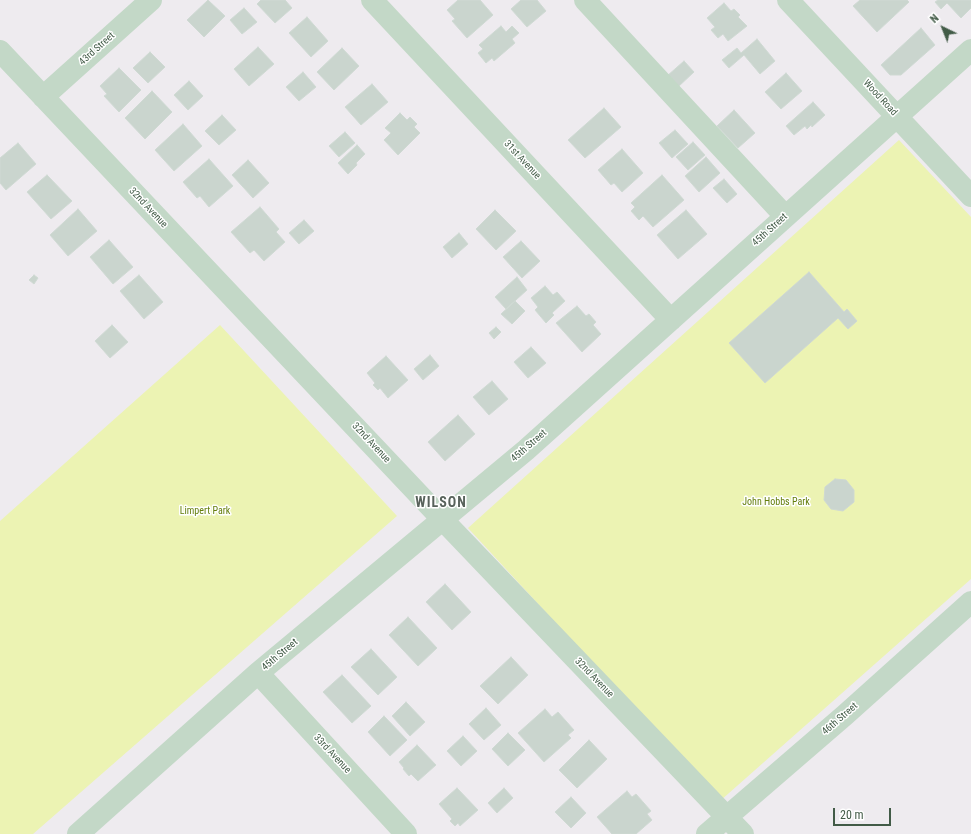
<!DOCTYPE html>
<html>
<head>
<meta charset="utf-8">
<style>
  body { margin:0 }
  #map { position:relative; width:971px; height:834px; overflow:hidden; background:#eeebef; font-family:"Roboto Condensed",sans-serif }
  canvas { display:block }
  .north { position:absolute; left:923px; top:8px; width:40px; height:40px; -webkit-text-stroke:3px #fff; paint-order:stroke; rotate:317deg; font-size:11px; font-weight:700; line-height:16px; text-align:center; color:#425b47 }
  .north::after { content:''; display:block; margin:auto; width:14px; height:18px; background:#425b47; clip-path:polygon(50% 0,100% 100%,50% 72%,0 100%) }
  .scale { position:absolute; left:833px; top:808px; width:58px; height:18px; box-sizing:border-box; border:2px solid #425b47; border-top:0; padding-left:5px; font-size:12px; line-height:14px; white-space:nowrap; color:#425b47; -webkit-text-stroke:3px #fff; paint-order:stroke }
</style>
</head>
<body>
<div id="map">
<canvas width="971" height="834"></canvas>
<div class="north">N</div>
<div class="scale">20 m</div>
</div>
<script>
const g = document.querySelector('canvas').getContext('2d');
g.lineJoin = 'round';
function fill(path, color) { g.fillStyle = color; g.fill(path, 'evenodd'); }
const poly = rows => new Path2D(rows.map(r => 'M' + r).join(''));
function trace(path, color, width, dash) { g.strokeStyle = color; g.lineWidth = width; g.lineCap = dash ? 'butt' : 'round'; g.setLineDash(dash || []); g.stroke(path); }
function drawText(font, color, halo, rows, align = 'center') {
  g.font = font + ' "Roboto Condensed",sans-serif'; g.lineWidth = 3; g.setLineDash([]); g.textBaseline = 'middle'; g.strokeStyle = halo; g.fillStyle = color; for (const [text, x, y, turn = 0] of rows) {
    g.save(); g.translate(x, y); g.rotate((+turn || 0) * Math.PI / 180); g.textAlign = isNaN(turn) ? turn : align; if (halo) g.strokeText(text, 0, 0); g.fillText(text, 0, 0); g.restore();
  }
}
fill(poly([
  [899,140,971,217,971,579,720,801,468,528],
  [220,325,397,516,33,834,0,834,0,521]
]), '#ecf3b3');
const building = poly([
  [208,0,225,16,204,37,187,20,208,0],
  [261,0,285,0,292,8,275,23,257,4,261,0],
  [458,0,480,0,493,15,467,38,452,21,455,19,447,10,458,0],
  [521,0,537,0,546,11,527,27,511,9,521,0],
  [860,0,907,0,909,2,877,32,853,6,860,0],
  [938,0,971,0,971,8,961,18,947,3,941,9,935,2,938,0],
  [724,3,731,11,734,9,740,15,738,17,747,26,728,41,723,34,718,38,711,30,715,27,707,18,724,3],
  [244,8,257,22,242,34,230,20,244,8],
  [307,17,328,41,311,57,289,33,307,17],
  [501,26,506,32,512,26,519,33,512,39,515,43,494,61,492,58,486,63,478,53,483,49,479,45,501,26],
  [921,28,935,45,901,75,890,75,881,65,921,28],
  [757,39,775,61,760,74,744,55,729,68,722,60,737,48,741,53,757,39],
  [258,47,274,64,249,86,234,69,258,47],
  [342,48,359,66,334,90,317,72,342,48],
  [150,52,165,67,148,83,133,68,150,52],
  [684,61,694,72,678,87,667,76,684,61],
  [119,68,141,90,119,112,104,96,107,94,100,86,119,68],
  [303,72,316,87,299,101,286,87,303,72],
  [786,73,802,91,781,109,765,92,786,73],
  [189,81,203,96,188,110,174,95,189,81],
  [372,84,388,102,361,125,345,107,372,84],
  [152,91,172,112,145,139,125,118,152,91],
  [813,102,825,115,812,127,811,125,807,129,805,126,794,135,786,126,813,102],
  [604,108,621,127,585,158,568,140,604,108],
  [734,110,755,133,738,148,717,126,734,110],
  [400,113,407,120,410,117,417,124,414,127,420,133,398,155,384,140,391,133,385,128,400,113],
  [222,115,236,130,219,145,205,131,222,115],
  [183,124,202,146,174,171,155,150,183,124],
  [675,130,688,144,672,158,659,143,675,130],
  [345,132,355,143,339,157,329,146,345,132],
  [693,142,705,155,688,170,676,157,693,142],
  [18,143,36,164,6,190,0,183,0,158,18,143],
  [357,145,365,154,356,163,357,165,348,174,338,163,357,145],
  [622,149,643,173,622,192,614,183,611,185,598,170,622,149],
  [706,157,720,173,699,192,685,176,706,157],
  [209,159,233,186,209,207,200,196,197,198,183,182,209,159],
  [248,160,269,183,253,198,232,175,248,160],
  [47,175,72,201,51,219,27,192,47,175],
  [662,175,684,200,653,227,643,216,639,220,631,211,635,207,631,203,662,175],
  [724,179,737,194,727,203,713,188,724,179],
  [260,207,279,229,276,232,285,242,264,261,254,250,250,253,231,232,260,207],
  [78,209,97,231,68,256,50,235,78,209],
  [495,210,516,231,496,250,476,229,495,210],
  [686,210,707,234,678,259,657,235,686,210],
  [304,220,314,231,299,244,289,233,304,220],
  [459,233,468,244,452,258,443,247,459,233],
  [109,240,133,267,113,284,90,257,109,240],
  [521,241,540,261,522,278,503,257,521,241],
  [809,272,844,312,847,309,857,321,848,329,838,318,765,383,729,343,809,272],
  [34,275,38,278,34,284,29,280,34,275],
  [139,275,163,302,144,319,120,291,139,275],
  [517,277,527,290,506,309,495,297,517,277],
  [545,286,553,295,557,292,565,301,552,313,554,315,546,323,535,310,538,307,531,298,545,286],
  [515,301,525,311,512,324,501,314,515,301],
  [577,306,586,316,589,314,596,322,593,325,601,334,582,352,556,323,577,306],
  [112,325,128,342,110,358,95,341,112,325],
  [496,327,501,332,494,339,489,333,496,327],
  [531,347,546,363,528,378,514,362,531,347],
  [430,355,439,366,423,380,414,369,430,355],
  [386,356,408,380,388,398,380,388,378,390,373,385,375,383,367,373,386,356],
  [492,381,508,399,489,415,473,397,492,381],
  [458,415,475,434,445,461,428,442,458,415],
  [835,479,846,480,854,490,854,502,843,511,831,509,824,500,825,487,835,479],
  [445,584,471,612,452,630,426,602,445,584],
  [408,617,437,648,418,666,389,635,408,617],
  [371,649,397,677,378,695,351,667,371,649],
  [511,657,528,675,498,704,480,686,511,657],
  [342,675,371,706,352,723,323,692,342,675],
  [406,702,425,722,410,736,392,716,406,702],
  [486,708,501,725,484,740,469,724,486,708],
  [545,709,552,717,558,712,574,730,568,735,571,738,544,762,518,733,545,709],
  [384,716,407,740,390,756,368,732,384,716],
  [508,733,525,750,508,766,492,749,508,733],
  [463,736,477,751,461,766,447,751,463,736],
  [589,740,607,759,577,788,559,770,589,740],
  [417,745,436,765,418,781,411,774,409,776,403,769,404,768,399,762,417,745],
  [457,788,478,810,460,826,458,823,455,826,450,821,452,819,439,804,457,788],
  [504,788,513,798,497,813,488,803,504,788],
  [627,791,632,797,636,794,651,811,647,814,652,820,636,834,612,834,597,817,627,791],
  [571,797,586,813,571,828,555,812,571,797]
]);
fill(building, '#cad5ce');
trace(building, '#cfd9d3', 1);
trace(poly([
  [372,0,671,320],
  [585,0,785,216],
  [788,0,971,196],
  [0,51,442,519,743,834],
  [43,97,151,0],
  [258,673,406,834],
  [78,834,258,673,526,450,971,50],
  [707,834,845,715,971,602]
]), '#c3d8c7', 22);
drawText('10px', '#425b47', '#fff', [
  ["43rd Street",97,49,-42],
  ["Wood Road",880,98,47],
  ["31st Avenue",522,160,47],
  ["32nd Avenue",148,208,47],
  ["45th Street",770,230,-42],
  ["32nd Avenue",371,443,47],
  ["45th Street",529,446,-41],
  ["45th Street",280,655,-40],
  ["32nd Avenue",594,678,46],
  ["46th Street",840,719,-41],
  ["33rd Avenue",332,754,47]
]);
drawText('10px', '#647e0c', '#fff', [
  ["John Hobbs Park",776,502],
  ["Limpert Park",205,511]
]);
g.letterSpacing = '1px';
drawText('bold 14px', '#58625b', '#fff', [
  ["WILSON",441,503]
]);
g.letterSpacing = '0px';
</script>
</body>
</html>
